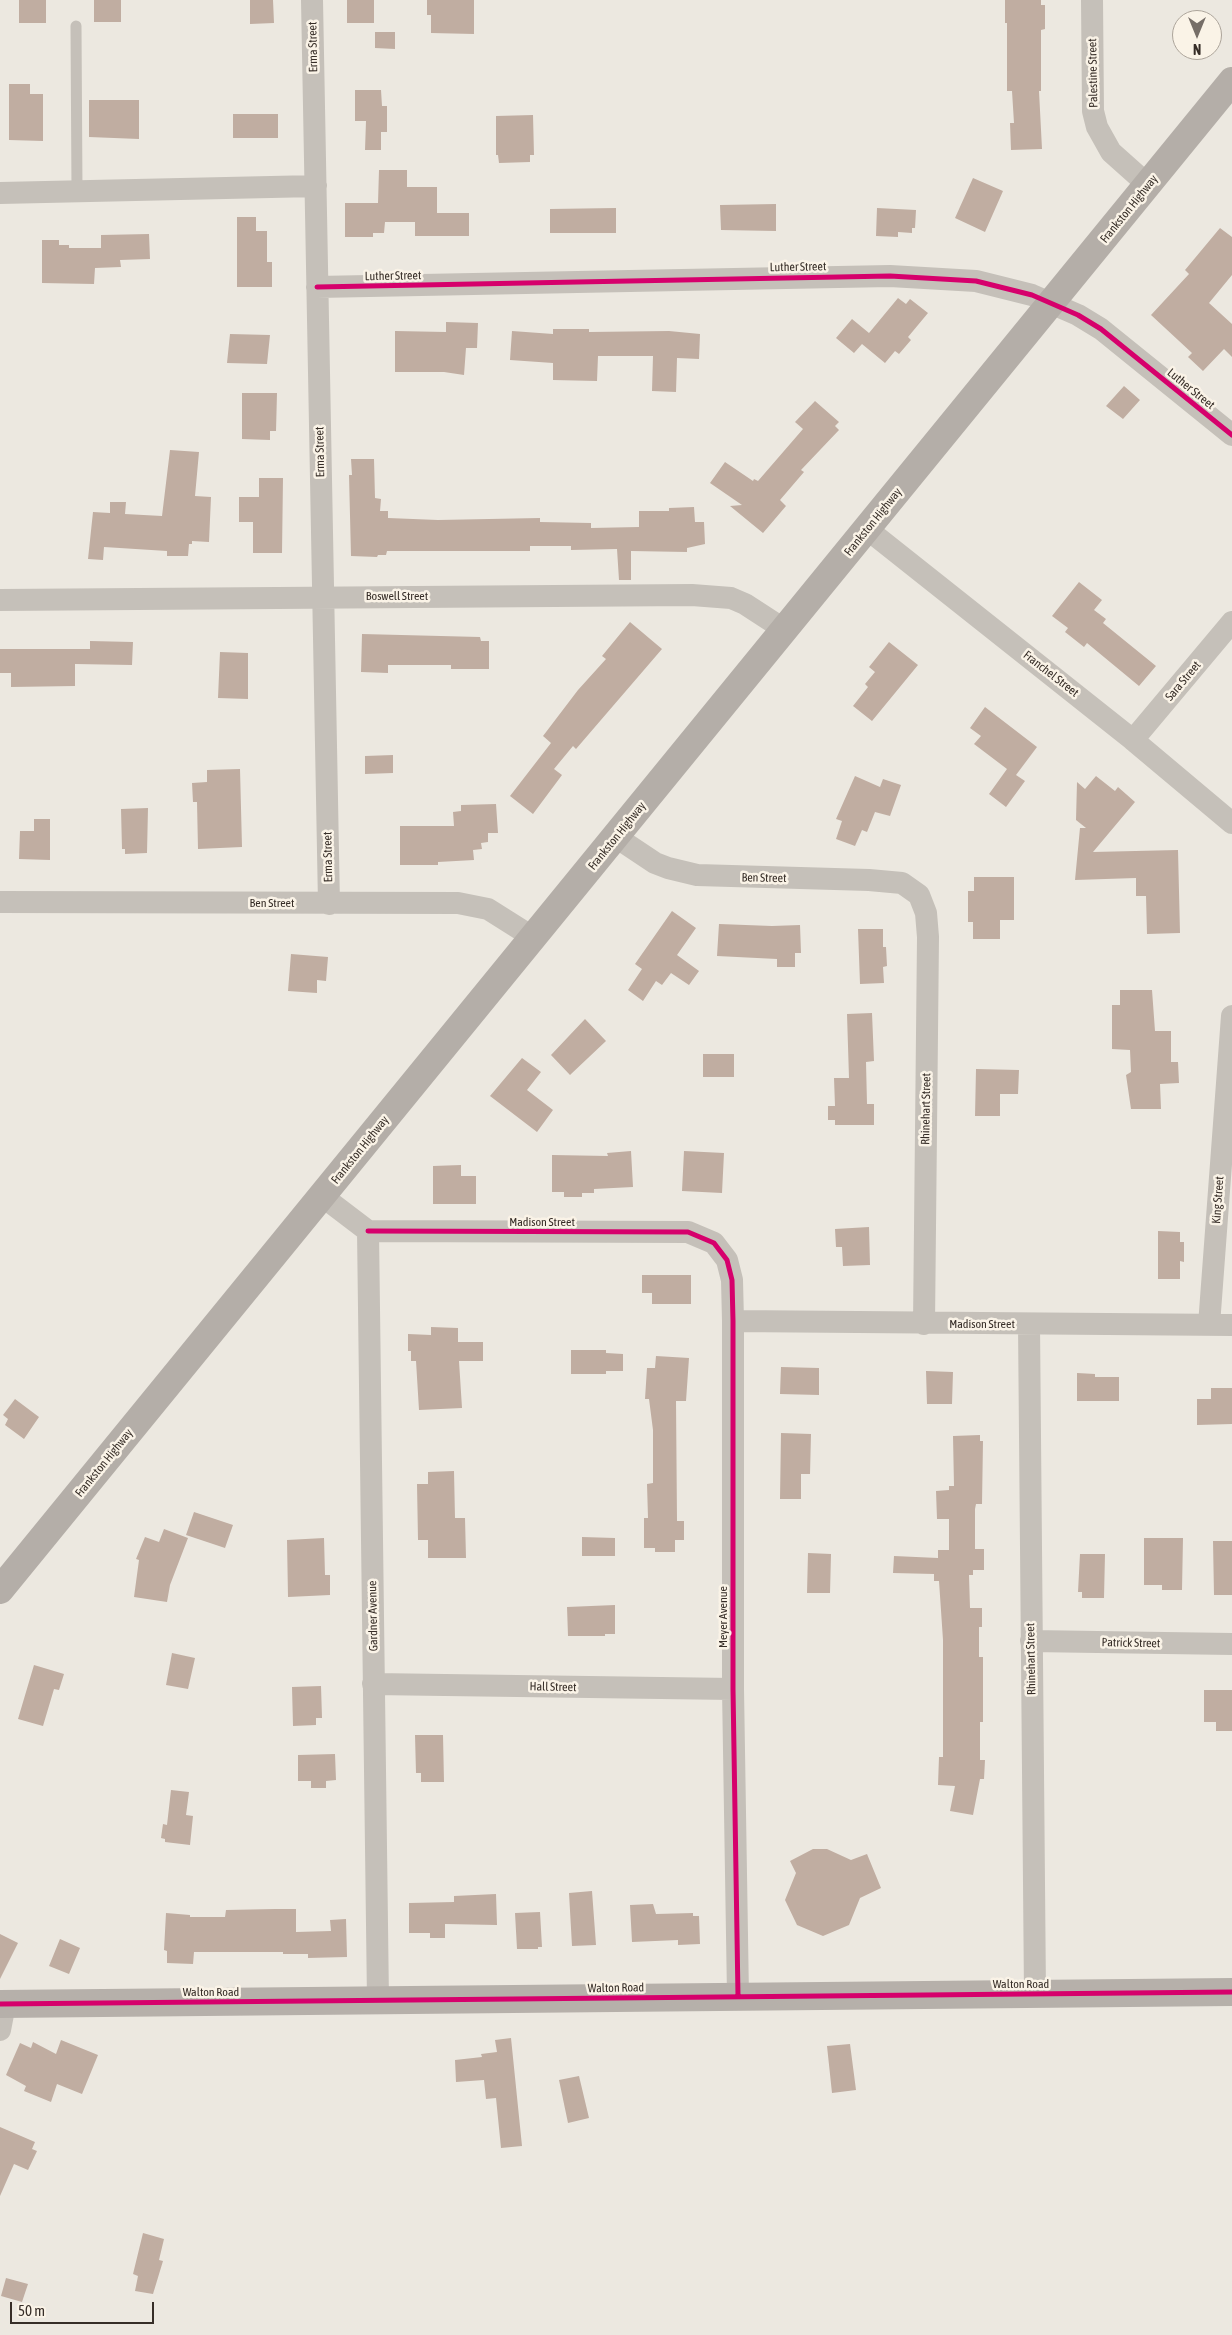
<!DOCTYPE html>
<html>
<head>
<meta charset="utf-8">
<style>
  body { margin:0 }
  #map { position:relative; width:1232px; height:2335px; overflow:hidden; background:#ece8e0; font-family:"Asap Condensed",sans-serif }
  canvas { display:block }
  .north { position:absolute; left:1172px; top:10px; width:50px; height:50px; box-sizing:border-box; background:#faf3e7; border:1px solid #aca49a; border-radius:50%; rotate:180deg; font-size:14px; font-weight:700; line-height:20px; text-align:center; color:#362d27 }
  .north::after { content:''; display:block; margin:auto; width:18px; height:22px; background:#766e68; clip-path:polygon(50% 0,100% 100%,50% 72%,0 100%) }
  .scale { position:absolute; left:10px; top:2302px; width:144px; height:22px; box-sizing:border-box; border:2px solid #362d27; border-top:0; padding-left:6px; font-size:15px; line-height:18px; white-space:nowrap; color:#362d27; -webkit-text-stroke:4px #faf3e7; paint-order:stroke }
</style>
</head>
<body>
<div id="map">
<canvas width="1232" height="2335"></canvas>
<div class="north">N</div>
<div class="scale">50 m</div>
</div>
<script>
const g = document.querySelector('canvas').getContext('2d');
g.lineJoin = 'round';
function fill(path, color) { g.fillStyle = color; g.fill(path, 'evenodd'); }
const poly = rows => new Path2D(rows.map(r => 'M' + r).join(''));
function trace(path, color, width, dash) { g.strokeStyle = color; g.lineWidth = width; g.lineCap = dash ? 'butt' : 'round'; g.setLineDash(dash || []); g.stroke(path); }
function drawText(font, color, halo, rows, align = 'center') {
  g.font = font + ' "Asap Condensed",sans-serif'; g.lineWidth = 5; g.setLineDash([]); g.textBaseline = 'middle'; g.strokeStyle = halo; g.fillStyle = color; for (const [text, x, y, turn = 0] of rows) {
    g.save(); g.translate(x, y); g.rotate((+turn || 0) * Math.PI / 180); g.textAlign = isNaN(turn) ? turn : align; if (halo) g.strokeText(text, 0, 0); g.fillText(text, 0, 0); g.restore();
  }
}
fill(poly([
  [19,0,46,0,46,23,19,23],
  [94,0,121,0,121,22,94,22],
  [250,0,273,0,274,23,250,24],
  [347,0,374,0,374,23,347,23],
  [427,0,474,0,474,34,431,33,431,15,427,15],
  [1005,0,1041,0,1041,5,1045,5,1045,29,1041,30,1041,91,1039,91,1042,149,1011,150,1010,123,1014,123,1012,91,1007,91,1007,23,1005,23],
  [375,32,395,32,395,49,375,48],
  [9,84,30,84,30,94,43,94,43,141,9,140],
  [355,90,381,90,382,106,387,106,387,132,381,132,381,150,365,150,366,121,355,121],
  [89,100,139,100,139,139,89,137],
  [233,114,278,114,278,138,233,138],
  [533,115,534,155,530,155,530,162,499,163,498,155,496,155,496,116],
  [379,170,407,170,407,187,437,187,437,213,469,213,469,236,415,236,415,222,385,222,384,233,373,233,373,237,345,237,345,203,378,203],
  [973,178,1003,191,985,232,955,218],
  [776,204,776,231,721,230,720,205],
  [616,208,616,233,550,233,550,209],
  [877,208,916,210,915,228,912,228,912,233,898,232,898,237,876,236],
  [237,217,256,217,256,231,267,231,267,262,272,262,272,287,237,287],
  [1220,228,1232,237,1232,275,1209,303,1232,324,1232,357,1224,349,1203,371,1188,357,1192,353,1151,315,1189,274,1185,270],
  [149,234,150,259,120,260,121,267,95,268,94,284,42,283,42,240,59,240,59,245,69,245,69,248,101,248,101,235],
  [898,298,906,304,910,299,928,313,908,337,911,340,899,354,895,351,885,363,862,344,854,353,836,338,852,319,869,333],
  [446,322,478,323,477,348,466,348,464,375,444,372,395,372,395,331,446,332],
  [553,329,589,329,589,332,669,331,700,334,699,359,677,358,676,392,652,391,653,356,598,356,597,381,553,380,553,363,510,360,512,331,553,334],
  [230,334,270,335,267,364,227,363],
  [1124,386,1140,400,1123,419,1106,406],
  [242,393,277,393,276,431,270,431,270,440,242,439],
  [815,401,839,422,835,426,839,430,801,470,804,472,780,500,786,506,763,533,730,506,742,505,710,483,725,462,753,481,754,479,758,481,803,429,795,422],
  [170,450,199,452,195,496,211,497,209,542,192,541,192,544,189,544,188,556,167,556,167,551,104,547,103,560,88,559,93,512,110,513,110,502,126,502,125,514,162,516],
  [351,459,374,459,375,498,381,499,380,511,388,511,388,518,438,520,540,518,540,522,591,523,591,528,639,527,639,511,669,511,669,508,694,507,695,522,704,522,705,544,687,548,687,552,631,551,631,580,619,580,617,549,571,550,571,546,530,546,530,551,387,551,386,555,378,555,377,557,351,556,349,475,352,475],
  [259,478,283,478,282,553,253,553,253,522,239,522,239,497,259,497],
  [1079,582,1102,600,1094,610,1106,619,1103,623,1156,666,1139,686,1087,643,1084,647,1065,632,1068,628,1052,616],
  [630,622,662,649,576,749,573,746,554,769,562,775,533,814,510,796,551,743,543,736,578,690,606,659,602,656],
  [362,634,480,637,481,641,489,641,489,669,451,669,451,665,388,665,388,673,361,672],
  [90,641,133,642,132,665,75,664,75,686,11,687,11,673,0,673,0,649,90,649],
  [889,642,918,665,872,721,853,706,868,687,865,684,875,672,869,667],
  [220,652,248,653,248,699,218,698],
  [985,707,1037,747,1016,775,1025,781,1006,807,989,794,1007,769,974,744,981,736,970,728],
  [393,755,393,773,365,774,365,756],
  [240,769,242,847,198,849,197,802,193,802,192,783,207,782,207,770],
  [855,776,880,787,883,779,901,785,890,816,875,812,867,832,862,830,855,846,836,839,842,821,836,819],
  [1096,776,1115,791,1118,787,1135,802,1093,852,1178,850,1180,933,1147,934,1146,896,1136,896,1136,878,1075,880,1080,828,1086,828,1076,820,1077,782,1085,789],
  [496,804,498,833,488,833,488,842,481,843,482,849,473,850,474,860,438,862,438,865,400,865,400,826,454,826,453,812,461,811,461,805],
  [148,808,147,853,125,854,125,849,122,849,121,809],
  [34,819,50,819,50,860,19,859,20,831,34,831],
  [974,877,1014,877,1014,920,1000,920,1000,939,973,939,973,922,968,922,968,891,974,891],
  [672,911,696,928,677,955,699,971,689,985,671,973,662,985,656,981,643,1001,628,990,642,969,635,964],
  [719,924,772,926,800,925,801,953,795,953,795,967,777,967,777,959,717,956],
  [858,929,883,929,883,947,886,947,887,966,883,967,884,983,860,984],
  [291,954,328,957,326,981,317,980,317,993,288,991],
  [1120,990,1152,990,1155,1031,1171,1031,1171,1062,1178,1062,1179,1083,1160,1084,1161,1109,1131,1109,1126,1075,1131,1072,1130,1050,1112,1049,1112,1005,1120,1005],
  [872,1013,874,1061,866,1062,867,1104,874,1104,874,1125,835,1125,835,1120,828,1120,828,1106,835,1106,834,1078,849,1078,847,1014],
  [585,1019,606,1041,570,1075,551,1055],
  [703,1054,734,1054,734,1077,703,1077],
  [522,1058,541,1072,527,1090,553,1110,537,1132,490,1096],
  [976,1069,1019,1070,1018,1094,1000,1094,1000,1116,975,1116],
  [631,1151,633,1187,594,1189,594,1193,582,1193,582,1197,564,1197,564,1192,552,1192,552,1155,608,1156,607,1153],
  [684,1151,724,1153,722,1193,682,1191],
  [461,1165,461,1176,476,1176,476,1204,433,1204,433,1166],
  [869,1227,870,1265,843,1266,842,1247,836,1247,835,1229],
  [1158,1231,1180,1232,1180,1242,1184,1242,1184,1262,1180,1261,1180,1279,1158,1279],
  [642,1275,691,1275,691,1304,652,1304,652,1293,642,1293],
  [431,1327,458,1328,458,1342,483,1342,483,1361,459,1361,462,1408,419,1410,416,1361,411,1361,411,1351,408,1351,408,1334,431,1335],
  [571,1350,606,1350,606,1353,623,1354,623,1371,606,1371,606,1374,571,1374],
  [656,1356,689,1358,686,1401,676,1401,677,1521,684,1521,684,1540,675,1540,675,1552,655,1552,655,1548,644,1548,644,1518,648,1518,647,1484,653,1483,653,1430,649,1399,645,1399,647,1368,655,1368],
  [781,1367,819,1368,819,1395,780,1394],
  [926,1371,953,1372,952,1404,927,1404],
  [1077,1373,1095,1374,1095,1377,1119,1377,1119,1401,1077,1401],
  [1211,1388,1232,1388,1232,1424,1197,1425,1197,1399,1211,1399],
  [15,1399,39,1417,24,1439,5,1425,8,1419,3,1415],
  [781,1433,811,1434,810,1474,801,1474,801,1499,780,1499],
  [980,1435,980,1441,983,1441,982,1504,976,1504,975,1509,975,1549,984,1549,984,1570,973,1570,973,1575,969,1575,970,1608,982,1608,982,1627,979,1627,979,1657,983,1657,983,1722,980,1722,980,1760,985,1760,984,1779,980,1779,973,1815,950,1811,955,1786,938,1785,939,1757,943,1757,943,1640,939,1581,934,1581,934,1574,893,1573,894,1556,938,1558,938,1550,949,1550,949,1519,937,1519,936,1491,949,1490,949,1486,954,1486,953,1436],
  [454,1471,455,1518,465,1518,466,1558,428,1558,428,1540,418,1540,417,1484,428,1484,428,1472],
  [194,1512,233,1525,225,1548,186,1535],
  [164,1529,188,1538,170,1585,167,1602,134,1597,139,1560,136,1559,145,1537,159,1542],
  [582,1537,615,1538,615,1556,582,1556],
  [324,1538,325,1575,330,1575,330,1595,288,1597,287,1540],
  [1144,1538,1183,1538,1182,1590,1162,1590,1162,1585,1144,1585],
  [1213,1541,1232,1541,1232,1595,1214,1595],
  [808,1553,831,1554,830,1593,807,1593],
  [1080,1554,1105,1554,1104,1598,1082,1598,1082,1592,1078,1592],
  [615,1605,615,1634,605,1634,605,1636,568,1636,567,1607],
  [172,1653,195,1658,188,1689,166,1685],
  [34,1665,64,1674,59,1690,54,1689,43,1726,18,1719],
  [321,1686,322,1718,316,1718,316,1725,293,1726,292,1687],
  [1204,1690,1232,1690,1232,1731,1216,1731,1216,1722,1204,1722],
  [415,1735,443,1735,444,1782,421,1782,421,1773,416,1773],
  [335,1754,336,1780,326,1781,326,1788,311,1788,311,1781,298,1781,298,1755],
  [171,1790,189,1792,186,1815,193,1816,190,1845,165,1842,165,1839,161,1838,163,1824,167,1825],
  [813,1849,827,1849,851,1860,867,1854,881,1888,860,1898,849,1925,823,1936,797,1925,785,1900,796,1873,790,1861],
  [592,1891,596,1945,572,1946,569,1893],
  [496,1894,497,1925,445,1924,445,1938,430,1938,430,1933,409,1933,409,1903,454,1902,454,1896],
  [653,1904,656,1914,693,1913,693,1916,699,1916,700,1944,678,1945,678,1940,632,1942,630,1905],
  [275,1909,296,1909,296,1932,331,1931,330,1920,346,1919,347,1957,308,1958,308,1954,283,1954,283,1952,194,1952,193,1964,167,1963,167,1951,164,1950,166,1913,190,1915,190,1917,225,1917,226,1910],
  [540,1912,542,1947,538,1947,538,1949,517,1949,515,1913],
  [0,1934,18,1943,0,1979],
  [60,1939,80,1948,69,1974,49,1966],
  [511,2038,522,2146,501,2148,496,2098,486,2099,484,2080,456,2082,455,2060,482,2057,481,2054,497,2052,495,2040],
  [61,2040,98,2055,82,2094,57,2084,51,2102,24,2091,26,2086,6,2075,20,2043,31,2048,33,2042,56,2054],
  [850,2044,856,2090,832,2093,827,2046],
  [579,2076,589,2118,568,2123,559,2080],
  [0,2127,35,2142,32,2149,37,2151,28,2170,14,2164,0,2196],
  [143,2233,164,2239,159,2260,163,2261,153,2294,135,2291,138,2276,133,2274],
  [6,2278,28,2284,22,2302,1,2296]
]), '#c0ada1');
trace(poly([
  [76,26,77,191]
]), '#c5c0b9', 11);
trace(poly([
  [312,0,329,904],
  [1092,0,1093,111,1097,127,1111,152,1148,185],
  [0,193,316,186],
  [317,287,890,276,976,281,1032,295,1078,315,1101,329,1232,435],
  [867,529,1133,740,1232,823],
  [0,600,692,595,731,598,745,604,785,630],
  [1133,740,1232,622],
  [616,837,655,863,668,868,697,875,869,880,902,883,919,895,926,913,928,937,924,1324],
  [0,902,458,903,488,909,534,938],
  [322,1196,368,1231],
  [368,1231,688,1232,714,1243,727,1260,732,1280,733,1321,733,1689,738,1996],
  [368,1231,378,2001],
  [733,1321,1232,1325],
  [1029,1324,1035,1994],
  [1209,1325,1232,1016],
  [1031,1641,1232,1644],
  [373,1684,733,1689],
  [0,2030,5,2004]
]), '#c5c0b9', 22);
trace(poly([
  [0,2004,1232,1992]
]), '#b6b0aa', 28);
trace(poly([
  [0,1590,1232,81]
]), '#b4aea8', 28);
trace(poly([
  [317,287,890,276,976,281,1032,295,1078,315,1101,329,1232,435],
  [368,1231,688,1232,714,1243,727,1260,732,1280,733,1321,733,1689,738,1996],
  [0,2004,1232,1992]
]), '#d6006c', 5);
drawText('12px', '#362d27', '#faf3e7', [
  ["Erma Street",313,47,-91],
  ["Palestine Street",1093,73,-91],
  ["Frankston Highway",1129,209,-51],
  ["Luther Street",798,267,-1],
  ["Luther Street",393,276,-1],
  ["Luther Street",1191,389,39],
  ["Erma Street",320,452,-91],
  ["Frankston Highway",873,522,-51],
  ["Boswell Street",397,596],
  ["Franchel Street",1051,674,38],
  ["Sara Street",1183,681,-50],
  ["Frankston Highway",617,836,-51],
  ["Erma Street",328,857,-91],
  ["Ben Street",764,878,1],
  ["Ben Street",272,903],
  ["Rhinehart Street",926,1109,-89],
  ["Frankston Highway",360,1150,-51],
  ["King Street",1218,1200,-86],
  ["Madison Street",542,1222],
  ["Madison Street",982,1324],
  ["Frankston Highway",104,1463,-51],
  ["Gardner Avenue",373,1616,-91],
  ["Meyer Avenue",723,1617,-90],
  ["Patrick Street",1131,1643,1],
  ["Rhinehart Street",1031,1659,-91],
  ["Hall Street",553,1687,1],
  ["Walton Road",1021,1984],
  ["Walton Road",616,1988,-1],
  ["Walton Road",211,1992]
]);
</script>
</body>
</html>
